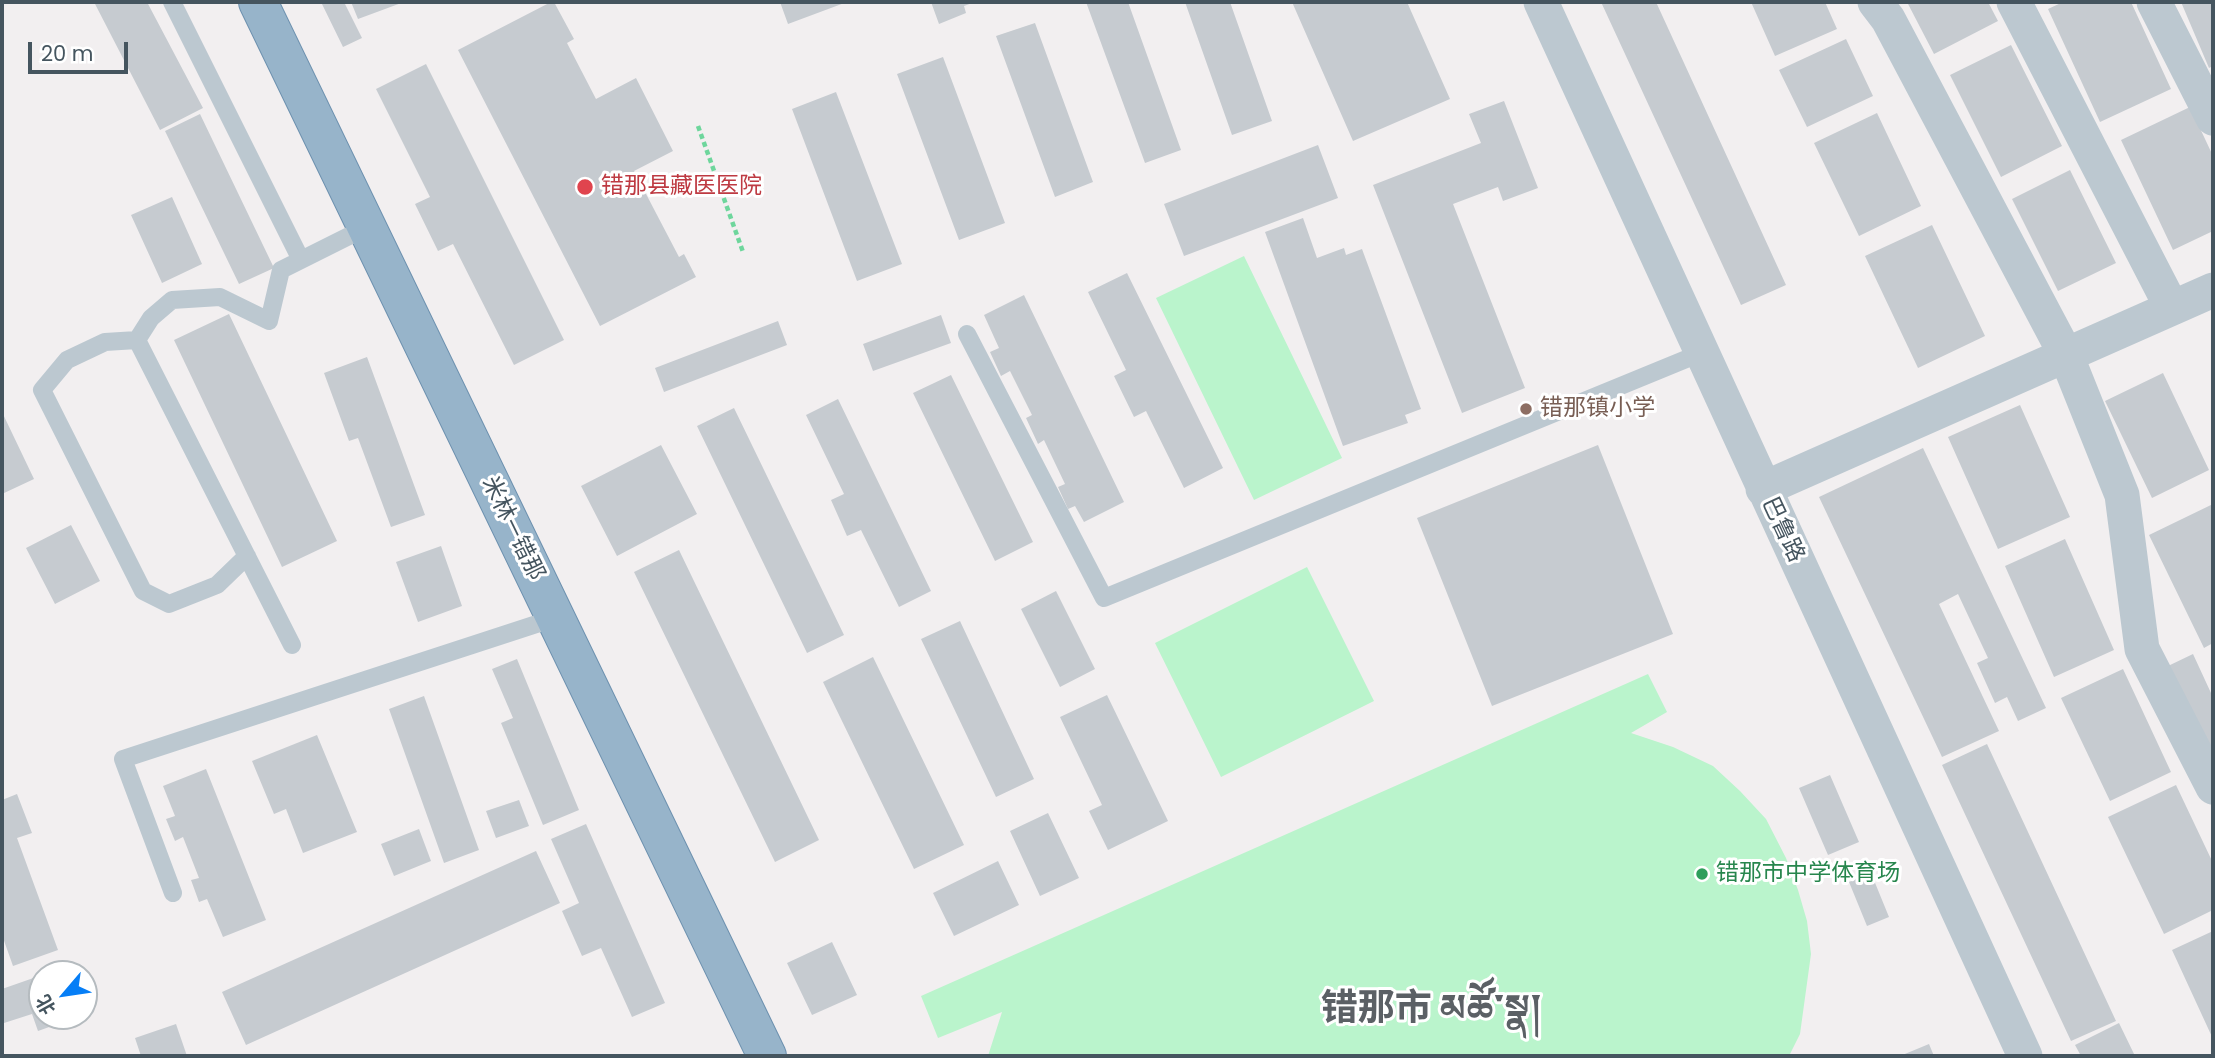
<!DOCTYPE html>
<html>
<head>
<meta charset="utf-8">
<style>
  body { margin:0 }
  #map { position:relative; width:2215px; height:1058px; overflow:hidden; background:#f2eff0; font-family:Poppins,"Noto Sans SC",sans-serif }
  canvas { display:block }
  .frame { position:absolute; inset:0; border:4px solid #45555f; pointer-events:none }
  .north { position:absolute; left:28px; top:960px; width:70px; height:70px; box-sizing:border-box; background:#fff; border:2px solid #b5bbbf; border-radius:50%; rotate:241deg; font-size:19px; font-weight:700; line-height:28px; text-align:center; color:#45555f }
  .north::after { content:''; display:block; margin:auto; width:24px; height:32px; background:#067ef6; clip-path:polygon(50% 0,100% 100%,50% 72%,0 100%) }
  .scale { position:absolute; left:28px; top:42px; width:100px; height:32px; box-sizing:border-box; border:4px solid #45555f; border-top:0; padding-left:9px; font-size:21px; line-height:24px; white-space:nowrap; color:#45555f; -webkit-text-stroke:5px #fff; paint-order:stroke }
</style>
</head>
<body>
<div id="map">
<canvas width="2215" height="1058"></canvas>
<div class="frame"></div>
<div class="north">北</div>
<div class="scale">20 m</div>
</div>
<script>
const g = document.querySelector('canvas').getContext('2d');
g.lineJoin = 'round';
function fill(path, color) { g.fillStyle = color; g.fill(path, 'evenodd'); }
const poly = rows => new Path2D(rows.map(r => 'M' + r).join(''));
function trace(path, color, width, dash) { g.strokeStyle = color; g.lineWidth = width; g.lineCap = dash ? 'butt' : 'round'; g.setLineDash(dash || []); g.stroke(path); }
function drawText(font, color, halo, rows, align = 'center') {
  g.font = font + ' Poppins,"Noto Sans SC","Noto Serif Tibetan",sans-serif'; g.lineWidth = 6; g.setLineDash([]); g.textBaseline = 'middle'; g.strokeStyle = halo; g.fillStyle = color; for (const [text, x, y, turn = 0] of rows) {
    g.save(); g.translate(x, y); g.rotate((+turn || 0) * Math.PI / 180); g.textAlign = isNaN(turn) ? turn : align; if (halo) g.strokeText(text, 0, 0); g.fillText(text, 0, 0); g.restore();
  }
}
fill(poly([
  [1244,256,1342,458,1254,500,1156,298],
  [1307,567,1374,701,1221,777,1155,643],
  [1648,674,1667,712,1631,733,1673,747,1713,766,1740,791,1766,819,1786,858,1798,890,1807,921,1811,954,1800,1034,1789,1056,988,1056,1002,1012,938,1038,921,996]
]), '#baf4cc');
fill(poly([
  [94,2,147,2,203,108,160,130],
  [321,2,344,2,362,38,343,47],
  [351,2,404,2,358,19],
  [551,2,554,2,574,39,567,43,596,99,636,78,673,151,634,171,679,257,684,254,696,277,600,326,458,50],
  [780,2,847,2,788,24],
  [931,2,975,2,964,6,966,13,939,24],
  [1086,2,1128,2,1181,150,1145,163],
  [1185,2,1230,2,1272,121,1232,135],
  [1292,2,1407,2,1450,99,1353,141],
  [1601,2,1656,2,1786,285,1741,305],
  [1751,2,1825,2,1837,29,1775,56],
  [1907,2,1988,2,1998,21,1934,54],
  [2063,2,2131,2,2171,89,2100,122,2048,9],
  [2181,2,2213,2,2213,66,2209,68],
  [1035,23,1093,182,1055,197,996,36],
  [1846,39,1873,96,1807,127,1779,70],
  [2011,45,2062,146,2001,177,1950,75],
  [943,57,1005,223,959,240,897,74],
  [426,64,564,340,514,365,453,244,438,251,415,204,430,197,376,89],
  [836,92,902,264,857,281,792,109],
  [1504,101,1538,188,1503,201,1498,187,1453,204,1525,388,1462,413,1373,185,1481,143,1469,114],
  [2190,107,2213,156,2213,231,2173,250,2121,140],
  [1877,113,1921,206,1859,236,1814,143],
  [200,114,274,268,239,284,165,131],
  [1318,145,1338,198,1184,256,1164,204],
  [2070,170,2116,263,2058,291,2012,199],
  [172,197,202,264,162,283,131,215],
  [1303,218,1317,258,1344,248,1346,255,1362,249,1421,409,1405,415,1408,423,1343,446,1265,232],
  [1932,225,1985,336,1918,368,1865,256],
  [1127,273,1223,468,1184,488,1146,411,1134,417,1114,376,1126,370,1088,292],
  [1024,295,1124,502,1084,522,1075,506,1068,509,1058,487,1065,484,1044,440,1038,444,1026,418,1032,415,1010,371,1001,376,990,352,999,348,984,315],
  [229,314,337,541,282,567,174,340],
  [941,315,951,343,873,371,863,344],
  [778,321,787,345,664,392,655,368],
  [367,357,425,515,391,527,358,438,349,441,324,373],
  [2163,373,2209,470,2152,498,2105,401],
  [951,375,1033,542,995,561,913,393],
  [838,399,931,591,899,607,861,530,847,536,831,500,844,494,806,415],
  [2020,405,2070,517,1998,549,1948,437],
  [734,408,844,635,807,653,697,426],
  [2,412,34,479,2,494],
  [661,445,697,514,617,556,581,486],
  [1598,445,1673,634,1492,706,1417,518],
  [1923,448,2046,708,2018,721,2007,697,1995,703,1977,663,1988,658,1958,594,1939,604,1999,731,1942,757,1819,497],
  [2213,504,2213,643,2204,648,2149,535],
  [71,525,100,581,55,604,26,548],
  [2065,539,2114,650,2054,677,2005,566],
  [441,546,462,606,418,622,396,562],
  [679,550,819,840,775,862,634,572],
  [1056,591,1095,669,1060,687,1021,609],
  [960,621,1034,779,996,797,921,639],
  [2193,654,2211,693,2213,692,2213,761,2168,666],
  [873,657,964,845,914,869,823,682],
  [517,659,579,810,543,825,501,723,513,718,492,669],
  [2123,669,2171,772,2110,801,2061,698],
  [1107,695,1168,821,1108,850,1089,811,1102,805,1060,717],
  [424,696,479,850,444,863,389,709],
  [317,735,357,832,303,853,286,809,274,814,252,761],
  [1987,744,2116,1021,2071,1041,1942,765],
  [206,769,266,920,223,937,207,899,199,902,191,880,199,878,183,837,175,841,166,819,175,816,163,786],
  [1830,775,1859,842,1828,855,1799,788],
  [2176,785,2213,863,2213,910,2164,934,2108,817],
  [17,794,32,833,17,838,58,950,13,966,2,935,2,800],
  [519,800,529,826,496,838,486,811],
  [1048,813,1079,878,1040,896,1010,831],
  [586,824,665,1003,632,1017,601,948,582,956,562,911,579,903,551,839],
  [419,829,431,861,394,876,381,844],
  [536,851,560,903,246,1045,222,992],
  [998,861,1019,905,954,936,933,893],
  [1871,873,1889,917,1867,926,1849,882],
  [2213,931,2213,1039,2172,950],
  [832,942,857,995,812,1015,787,963],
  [42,975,42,1016,64,1016,66,1021,38,1031,32,1014,4,1023,2,1017,2,989],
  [2119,1023,2135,1056,2081,1056,2075,1045],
  [176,1024,187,1056,141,1056,135,1038],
  [1929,1044,1934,1056,1900,1056]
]), '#c6cbd0');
const trunk = poly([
  [258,2,767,1056]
]);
trace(trunk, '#6d91af', 40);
trace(poly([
  [698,126,743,252]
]), '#6ed69c', 4.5, [5, 3.5]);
trace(poly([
  [172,2,301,260,367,227],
  [967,334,1104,598,1701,353],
  [137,340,105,342,67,360,42,390,143,591,169,604,217,585,247,556],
  [292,645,137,340,151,318,172,300,220,297,269,321,281,270,301,260],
  [173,893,123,759,555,618]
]), '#bcc8d0', 18);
trace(poly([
  [1541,2,2025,1056],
  [1875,2,1888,19,2066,355,2122,495,2142,649,2213,787],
  [2014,2,2172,308],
  [2154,2,2213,118],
  [1763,489,2213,290]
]), '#bcc8d0', 35);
trace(trunk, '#97b4ca', 38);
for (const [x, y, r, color] of [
  [585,187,9,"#e0444e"],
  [1526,409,7,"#8d6e63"],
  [1702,874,7,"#2e9e5b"]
]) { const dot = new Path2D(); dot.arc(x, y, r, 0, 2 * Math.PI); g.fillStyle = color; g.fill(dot); trace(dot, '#fff', 2.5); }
drawText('23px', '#be3a42', '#fff', [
  ["错那县藏医医院",601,187]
], 'left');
drawText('23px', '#785e54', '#fff', [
  ["错那镇小学",1540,409]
], 'left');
drawText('23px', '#45555f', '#fff', [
  ["米林—错那",512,529,64],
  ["巴鲁路",1782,530,65]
]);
drawText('23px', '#27864d', '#fff', [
  ["错那市中学体育场",1716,874]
], 'left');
drawText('bold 37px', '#5b6065', '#fff', [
  ["错那市 མཚོ་སྣ།",1431,1011]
]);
</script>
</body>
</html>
